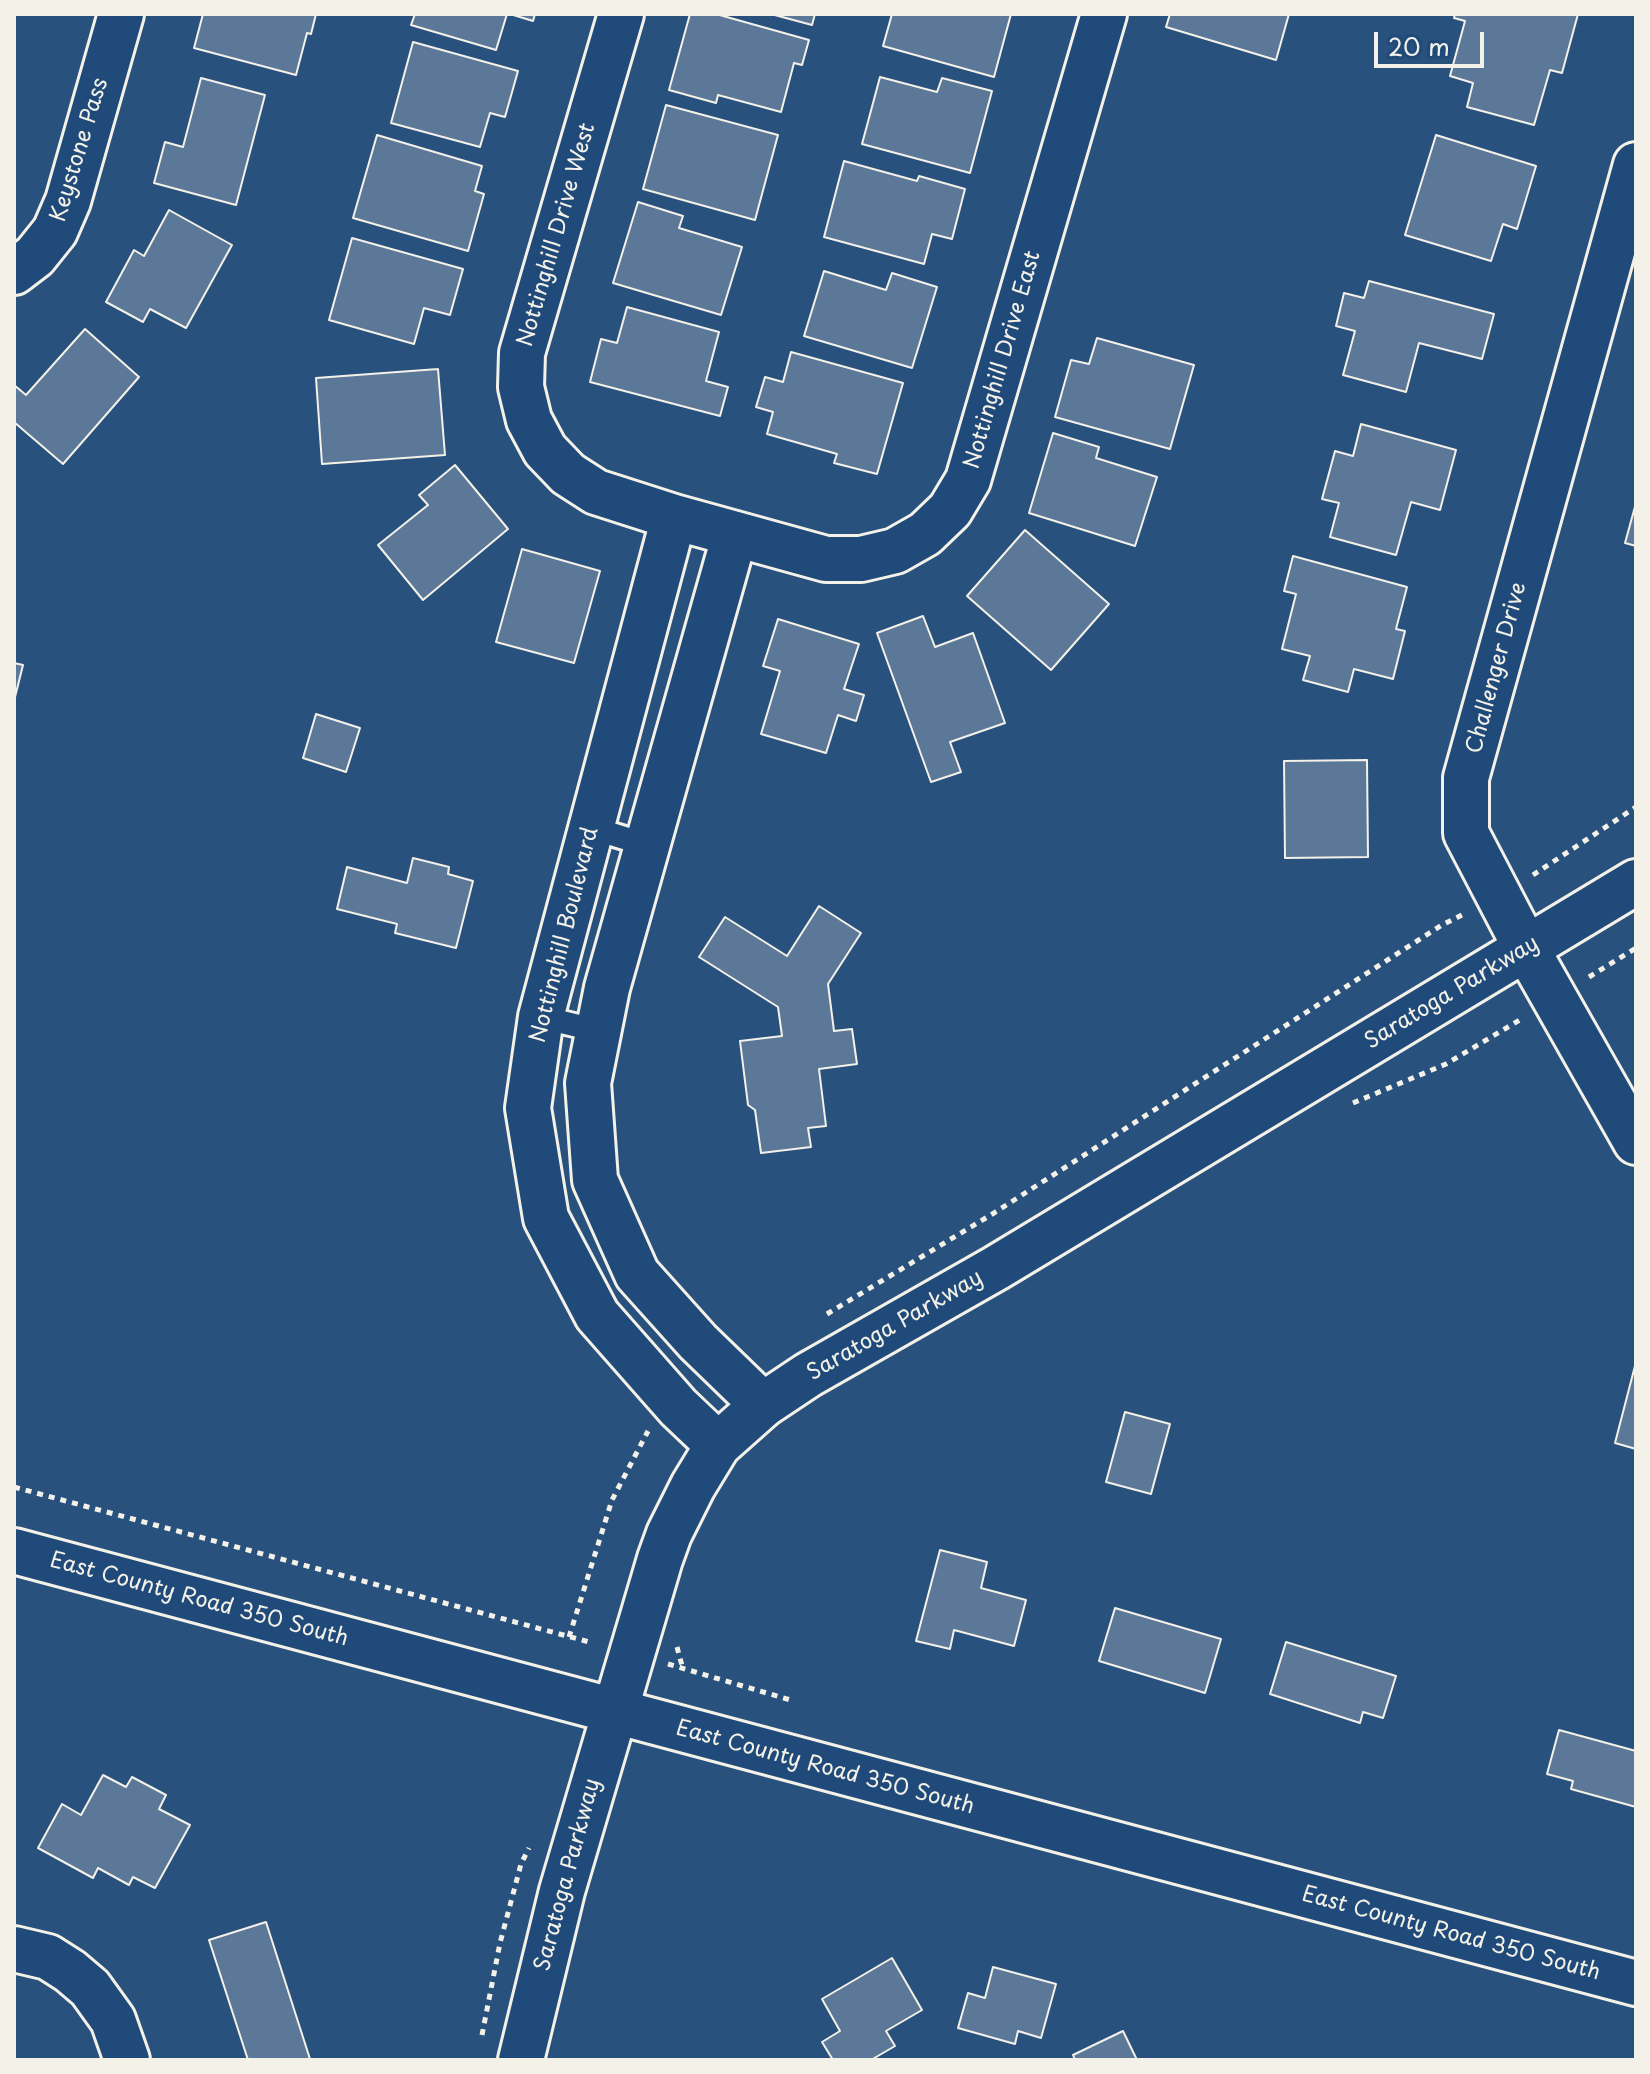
<!DOCTYPE html>
<html>
<head>
<meta charset="utf-8">
<style>
  body { margin:0 }
  #map { position:relative; width:1650px; height:2074px; overflow:hidden; background:#28517e; font-family:"Playpen Sans",sans-serif }
  canvas { display:block }
  .frame { position:absolute; inset:0; border:16px solid #f4f1e8; pointer-events:none }
  .scale { position:absolute; left:1374px; top:32px; width:110px; height:36px; box-sizing:border-box; border:4px solid #f4f1e8; border-top:0; padding-left:10px; font-size:24px; line-height:28px; white-space:nowrap; color:#f4f1e8; -webkit-text-stroke:6px #1f4a7a; paint-order:stroke }
</style>
</head>
<body>
<div id="map">
<canvas width="1650" height="2074"></canvas>
<div class="frame"></div>
<div class="scale">20 m</div>
</div>
<script>
const g = document.querySelector('canvas').getContext('2d');
g.lineJoin = 'round';
function fill(path, color) { g.fillStyle = color; g.fill(path, 'evenodd'); }
const poly = rows => new Path2D(rows.map(r => 'M' + r).join(''));
function trace(path, color, width, dash) { g.strokeStyle = color; g.lineWidth = width; g.lineCap = dash ? 'butt' : 'round'; g.setLineDash(dash || []); g.stroke(path); }
function drawText(font, color, halo, rows, align = 'center') {
  g.font = font + ' "Playpen Sans",sans-serif'; g.lineWidth = 6; g.setLineDash([]); g.textBaseline = 'middle'; g.strokeStyle = halo; g.fillStyle = color; for (const [text, x, y, turn = 0] of rows) {
    g.save(); g.translate(x, y); g.rotate((+turn || 0) * Math.PI / 180); g.textAlign = isNaN(turn) ? turn : align; if (halo) g.strokeText(text, 0, 0); g.fillText(text, 0, 0); g.restore();
  }
}
const building = poly([
  [203,14,316,14,311,34,307,33,296,75,194,48,203,14],
  [415,14,507,14,496,50,411,25,415,14],
  [510,14,535,14,533,21,510,14],
  [690,14,716,14,809,40,802,65,794,63,781,112,718,95,716,103,669,90,690,14],
  [771,14,815,14,812,25,771,14],
  [892,14,1011,14,994,77,883,46,892,14],
  [1170,14,1289,14,1276,60,1166,27,1170,14],
  [1455,14,1578,14,1562,73,1550,70,1534,125,1467,107,1473,83,1450,76,1465,21,1454,18,1455,14],
  [413,42,518,71,505,117,490,113,480,147,391,123,413,42],
  [880,77,937,92,942,78,992,91,970,173,862,144,880,77],
  [201,78,265,95,236,205,154,183,165,142,183,147,201,78],
  [666,105,778,135,755,220,643,189,666,105],
  [377,135,482,166,475,191,484,194,468,251,353,218,377,135],
  [1436,135,1536,166,1517,229,1503,224,1491,261,1405,235,1436,135],
  [844,161,917,181,919,176,965,189,952,239,932,234,924,264,824,237,844,161],
  [638,202,683,216,679,228,742,247,721,315,613,283,638,202],
  [169,210,232,245,186,328,150,309,143,322,106,302,134,250,144,256,169,210],
  [352,238,463,269,450,315,424,308,414,344,329,320,352,238],
  [824,271,886,290,892,273,937,287,912,368,804,336,824,271],
  [1369,281,1494,314,1482,359,1419,343,1406,392,1343,375,1355,331,1336,326,1344,293,1364,298,1369,281],
  [627,307,719,332,706,381,728,387,720,416,590,382,601,339,617,343,627,307],
  [85,329,139,377,63,464,14,422,14,385,26,395,85,329],
  [1097,338,1194,365,1170,449,1055,417,1071,360,1089,364,1097,338],
  [791,352,903,383,877,474,834,463,837,454,767,434,773,412,756,407,765,377,783,382,791,352],
  [438,369,445,455,322,464,316,378,438,369],
  [1361,424,1456,450,1440,510,1411,502,1396,555,1330,537,1339,503,1322,499,1335,451,1353,456,1361,424],
  [1053,433,1099,447,1096,458,1157,477,1135,546,1029,513,1053,433],
  [455,465,508,529,423,600,378,545,428,505,419,495,455,465],
  [1636,503,1636,546,1625,543,1636,503],
  [1025,530,1109,604,1051,670,967,596,1025,530],
  [522,549,600,571,574,663,496,642,522,549],
  [1293,556,1407,587,1396,629,1405,631,1393,679,1354,669,1348,692,1303,680,1310,656,1282,649,1296,594,1284,591,1293,556],
  [923,616,935,647,973,633,1005,723,950,742,961,772,931,782,877,633,923,616],
  [778,619,859,644,844,689,864,695,856,721,838,715,826,753,761,734,780,671,763,666,778,619],
  [14,663,23,665,14,701,14,663],
  [316,714,360,728,346,772,303,758,316,714],
  [1367,760,1368,857,1285,858,1284,761,1367,760],
  [413,858,449,867,448,874,473,881,456,948,395,933,397,924,337,909,347,867,407,883,413,858],
  [819,906,861,933,828,984,834,1031,852,1029,857,1064,819,1069,826,1126,808,1128,811,1147,761,1153,755,1110,748,1105,740,1041,782,1036,778,1007,699,957,725,917,787,956,819,906],
  [1636,1362,1636,1449,1615,1443,1636,1362],
  [1125,1412,1170,1424,1151,1494,1106,1482,1125,1412],
  [940,1550,987,1562,981,1588,1026,1600,1014,1646,954,1630,950,1649,916,1641,940,1550],
  [1115,1608,1221,1639,1205,1693,1099,1661,1115,1608],
  [1286,1642,1396,1676,1383,1718,1363,1712,1360,1723,1270,1694,1286,1642],
  [1559,1730,1636,1751,1636,1807,1571,1789,1573,1781,1547,1774,1559,1730],
  [103,1775,126,1787,132,1777,166,1795,159,1809,190,1825,155,1888,133,1877,129,1885,98,1868,93,1878,38,1848,62,1804,81,1815,103,1775],
  [266,1922,310,2059,307,2060,248,2060,209,1940,266,1922],
  [892,1958,922,2010,886,2031,895,2046,871,2060,833,2060,822,2042,840,2031,822,1999,892,1958],
  [993,1967,1056,1984,1041,2038,1018,2031,1015,2044,958,2028,968,1993,985,1998,993,1967],
  [1123,2031,1137,2060,1075,2060,1073,2055,1123,2031]
]);
fill(building, '#5b7899');
trace(building, '#f4f1e8', 2);
const lane = poly([
  [592,828,647,845],
  [541,1017,599,1031]
]);
const street = poly([
  [621,14,522,353,521,387,529,420,545,450,568,474,596,492,674,517,826,559,861,559,895,551,925,534,950,510,968,480,1104,14],
  [1636,165,1466,778,1466,833,1526,948,1636,1142],
  [14,272,35,256,55,231,68,201,121,14],
  [674,517,541,1017,528,1108,546,1218,597,1315,678,1407,718,1445],
  [735,534,607,988,588,1083,595,1180,637,1274,698,1342,763,1405],
  [14,1949,48,1957,70,1971,90,1988,113,2020,127,2060]
]);
const secondary = poly([
  [14,1551,1636,1983],
  [521,2060,562,1891,660,1559,669,1534,693,1486,718,1445,763,1405,808,1375,996,1268,1636,882]
]);
trace(lane, '#f4f1e8', 28);
trace(street, '#f4f1e8', 50);
trace(secondary, '#f4f1e8', 50);
trace(poly([
  [1533,875,1636,807],
  [1589,977,1636,948],
  [1353,1103,1446,1064,1523,1018],
  [827,1314,994,1213,1442,925,1466,913],
  [14,1487,593,1643],
  [569,1637,612,1500,648,1431],
  [677,1647,683,1669],
  [668,1664,794,1701],
  [482,2035,500,1943,521,1864,529,1848]
]), '#f4f1e8', 5, [6, 6]);
trace(lane, '#1f4a7a', 22);
trace(street, '#1f4a7a', 44);
trace(secondary, '#1f4a7a', 44);
drawText('22px', '#f4f1e8', '#1f4a7a', [
  ["Keystone Pass",80,150,-73],
  ["Nottinghill Drive West",557,235,-74],
  ["Nottinghill Drive East",1003,360,-74],
  ["Challenger Drive",1497,668,-75],
  ["Nottinghill Boulevard",565,935,-76],
  ["Saratoga Parkway",1452,993,-31],
  ["Saratoga Parkway",895,1326,-30],
  ["East County Road 350 South",199,1600,15],
  ["East County Road 350 South",825,1768,15],
  ["Saratoga Parkway",568,1875,-75],
  ["East County Road 350 South",1451,1934,15]
]);
</script>
</body>
</html>
